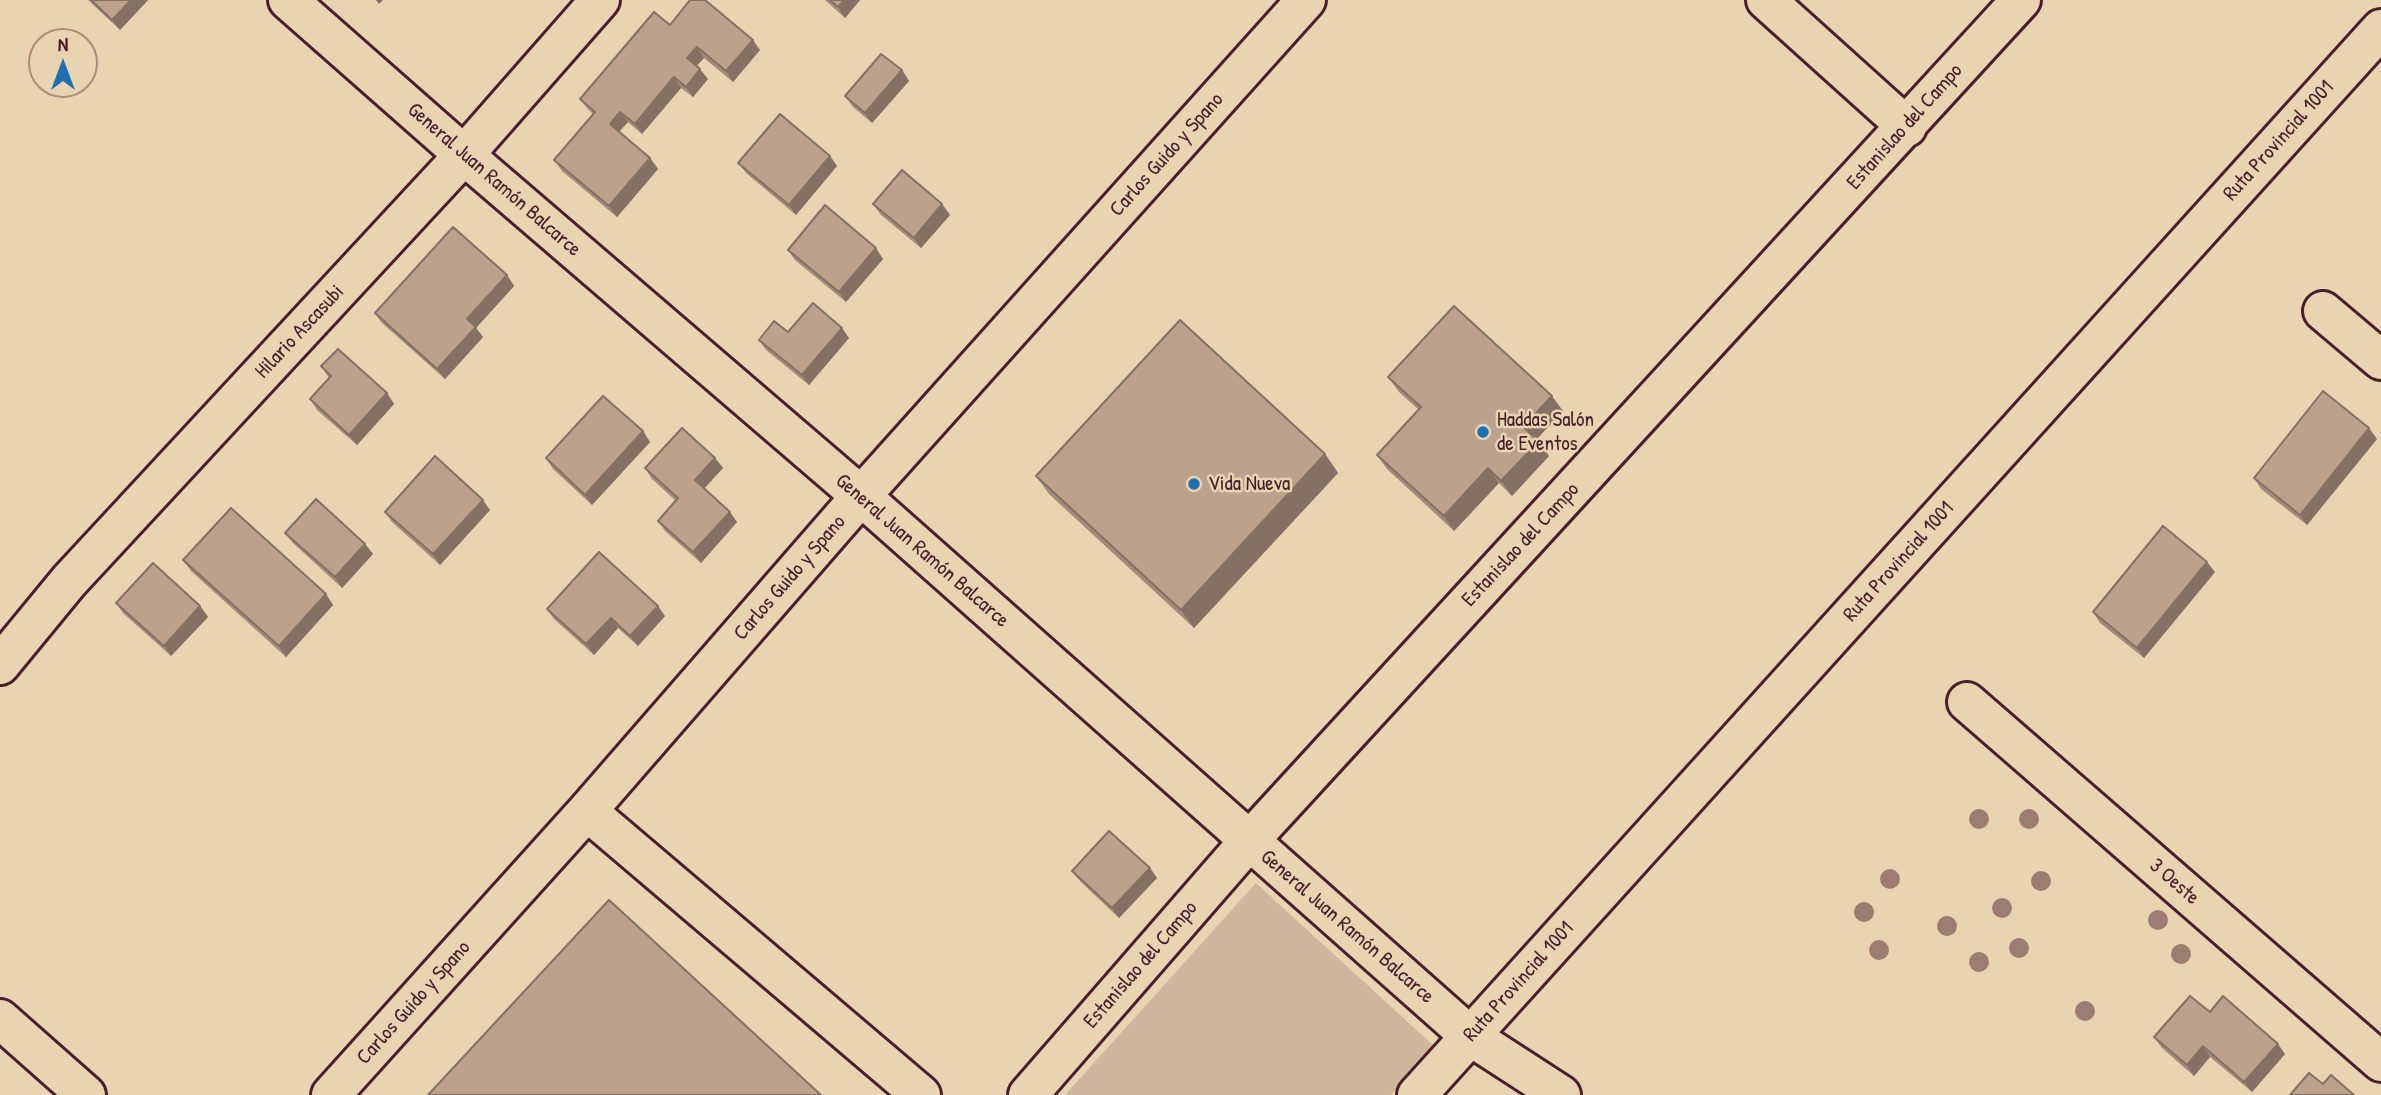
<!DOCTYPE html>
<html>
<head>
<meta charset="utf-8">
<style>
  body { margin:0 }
  #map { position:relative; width:2381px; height:1095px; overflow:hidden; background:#e9d4b2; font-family:"Patrick Hand",sans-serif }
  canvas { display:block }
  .north { position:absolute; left:28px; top:28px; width:70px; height:70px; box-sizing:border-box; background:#e9d4b2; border:2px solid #a98c7c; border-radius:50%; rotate:0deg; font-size:19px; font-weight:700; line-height:28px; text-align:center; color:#4a1f2b }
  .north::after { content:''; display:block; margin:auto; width:24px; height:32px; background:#1f6fb2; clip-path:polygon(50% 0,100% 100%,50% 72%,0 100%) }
</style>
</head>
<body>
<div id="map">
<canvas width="2381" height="1095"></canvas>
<div class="north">N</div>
</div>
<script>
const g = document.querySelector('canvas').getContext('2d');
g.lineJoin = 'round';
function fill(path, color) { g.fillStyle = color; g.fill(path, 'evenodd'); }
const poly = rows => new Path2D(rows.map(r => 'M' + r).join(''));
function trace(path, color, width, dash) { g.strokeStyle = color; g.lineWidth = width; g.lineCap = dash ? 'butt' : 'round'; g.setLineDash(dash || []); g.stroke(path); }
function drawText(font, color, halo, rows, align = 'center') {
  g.font = font + ' "Patrick Hand",sans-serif'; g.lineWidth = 5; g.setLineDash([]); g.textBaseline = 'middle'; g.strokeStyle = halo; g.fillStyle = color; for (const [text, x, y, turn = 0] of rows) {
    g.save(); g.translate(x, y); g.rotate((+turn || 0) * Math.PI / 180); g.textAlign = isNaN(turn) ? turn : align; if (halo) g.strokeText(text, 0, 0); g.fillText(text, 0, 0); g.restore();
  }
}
fill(poly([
  [1256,883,1435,1047,1391,1095,1065,1095]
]), '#cfb69c');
const street = poly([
  [1766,0,1907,127],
  [2323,311,2381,360],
  [0,665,69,581,464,155,600,0],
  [1967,702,2381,1062],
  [587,811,921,1095],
  [0,1019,86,1095],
  [331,1095,587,811,861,496,1306,0],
  [1028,1095,1249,841,2021,0]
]);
const secondary = poly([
  [288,0,464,155,861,496,1470,1036,1561,1095],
  [1417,1095,2381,29]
]);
trace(street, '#4a1f2b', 44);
trace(secondary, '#4a1f2b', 44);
trace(street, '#e9d4b2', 38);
trace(secondary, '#e9d4b2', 38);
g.fillStyle = '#9d7d71';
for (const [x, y] of [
  [1979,819],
  [2029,819],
  [1890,879],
  [2041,881],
  [2002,908],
  [1864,912],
  [2158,920],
  [1947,926],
  [2019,948],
  [1879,950],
  [2181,954],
  [1979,962],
  [2085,1011]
]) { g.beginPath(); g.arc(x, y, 10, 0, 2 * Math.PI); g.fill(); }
fill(poly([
  [88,0,148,0,120,30],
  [825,0,860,0,845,18],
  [670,25,760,50,733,82,704,58,697,66,708,79,693,97,681,88,642,134,628,122,619,132,650,158,658,169,617,217,562,171,554,160,593,114,588,109,580,99],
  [902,70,909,81,872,123,853,107,845,96],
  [830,156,837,166,796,215,746,173,738,163],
  [873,204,942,204,950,215,921,248,881,215],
  [788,250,883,259,846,302,795,260],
  [507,275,514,286,476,328,483,337,445,379,382,323,375,313],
  [788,332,849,338,809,385,766,350,759,340],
  [321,366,387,393,394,404,357,445,317,410,310,399,329,378],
  [1388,377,1563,411,1537,439,1549,456,1512,496,1499,483,1454,531,1387,469,1377,455,1419,410,1399,392],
  [643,431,650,442,592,505,553,469,546,458],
  [2377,439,2307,525,2261,489,2254,478],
  [1325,454,1338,473,1194,628,1049,494,1036,476],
  [715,458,723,468,704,488,737,522,701,563,665,531,658,521,676,501,652,479,645,468],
  [490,510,440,565,392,522,385,512],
  [285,533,365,544,373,554,342,588,293,543],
  [183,560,326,594,333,605,286,657,191,571],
  [2215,572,2144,658,2100,623,2093,612],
  [116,603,200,606,208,617,171,656,123,613],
  [547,609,665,616,638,646,618,628,594,655,554,619],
  [1150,868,1157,878,1119,918,1080,881,1072,871],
  [2210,1012,2285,1054,2252,1092,2210,1057,2194,1076,2162,1048,2154,1037]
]), '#a28b79');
fill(poly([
  [131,0,148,0,120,30,112,20],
  [376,0,383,0,379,4],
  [844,0,860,0,845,18,838,7],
  [753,40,760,50,733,82,726,71],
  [697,47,704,58,694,68,687,58],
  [700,69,708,79,693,97,686,87],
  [902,70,909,81,872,123,865,113],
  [674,77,681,88,642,134,635,124],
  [620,112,628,122,617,134,610,124],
  [830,156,837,166,796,215,789,205],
  [650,158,658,169,617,217,609,206],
  [942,204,950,215,921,248,914,238],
  [876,248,883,259,846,302,839,292],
  [507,275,514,286,476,328,483,337,445,379,437,369,467,319],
  [842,328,849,338,809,385,802,375],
  [387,393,394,404,357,445,349,435],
  [1552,396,1563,411,1534,442,1523,427],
  [2369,428,2377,439,2307,525,2300,515],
  [643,431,650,442,592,505,585,495],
  [1539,441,1549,456,1512,496,1501,481],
  [1325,454,1338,473,1194,628,1181,610],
  [715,458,723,468,702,491,695,480],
  [1488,468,1499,483,1454,531,1444,516],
  [483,500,490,510,440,565,433,554],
  [730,512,737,522,701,563,693,552],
  [365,544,373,554,342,588,335,577],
  [2207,562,2215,572,2144,658,2137,648],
  [326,594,333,605,286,657,279,646],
  [200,606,208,617,171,656,164,646],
  [658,606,665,616,638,646,630,636],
  [611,618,618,628,594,655,586,644],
  [1150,868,1157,878,1119,918,1112,908],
  [2278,1044,2285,1054,2252,1092,2244,1082],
  [2203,1046,2210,1057,2194,1076,2187,1065]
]), '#847163');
const building = poly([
  [91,0,131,0,112,20,91,0],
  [690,0,705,0,753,40,726,71,697,47,687,58,700,69,686,87,674,77,635,124,620,112,610,124,650,158,609,206,554,160,595,112,580,99,654,12,670,25,690,0],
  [830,0,844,0,838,7,830,0],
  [881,54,902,70,865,113,845,96,881,54],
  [780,114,830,156,789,205,738,163,780,114],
  [902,170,942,204,914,238,873,204,902,170],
  [825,205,876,248,839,292,788,250,825,205],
  [453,227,507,275,467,319,476,327,437,369,375,313,453,227],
  [813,303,842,328,802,375,759,340,774,321,788,332,813,303],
  [1454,306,1552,396,1523,427,1539,441,1501,481,1488,468,1444,516,1377,455,1421,407,1388,377,1454,306],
  [1180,320,1325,454,1181,610,1036,476,1180,320],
  [338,349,387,393,349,435,310,399,331,376,321,366,338,349],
  [2323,391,2369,428,2300,515,2254,478,2323,391],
  [603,396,643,431,585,495,546,458,603,396],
  [682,428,715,458,695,480,730,512,693,552,658,521,678,498,645,468,682,428],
  [435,456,483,500,433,554,385,512,435,456],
  [316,499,365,544,335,577,285,533,316,499],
  [231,508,326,594,279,646,183,560,231,508],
  [2163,526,2207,562,2137,648,2093,612,2163,526],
  [599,552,658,606,630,636,611,618,586,644,547,609,599,552],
  [153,563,200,606,164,646,116,603,153,563],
  [1109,831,1150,868,1112,908,1072,871,1109,831],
  [609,900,821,1095,428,1095,609,900],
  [2190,996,2210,1012,2223,996,2278,1044,2244,1082,2203,1046,2187,1065,2154,1037,2190,996],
  [2309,1073,2323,1084,2331,1075,2354,1095,2290,1095,2309,1073]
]);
fill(building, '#bca28d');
trace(building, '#847163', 2);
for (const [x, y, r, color] of [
  [1483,432,7,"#1f6fb2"],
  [1194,484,7,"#1f6fb2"]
]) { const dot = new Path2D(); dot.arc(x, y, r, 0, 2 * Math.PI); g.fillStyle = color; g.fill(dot); trace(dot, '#e9d4b2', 2.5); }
drawText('21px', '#4a1f2b', '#e9d4b2', [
  ["Estanislao del Campo",1905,127,-48],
  ["Ruta Provincial 1001",2279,141,-48],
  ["Carlos Guido y Spano",1167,155,-48],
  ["General Juan Ramón Balcarce",494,180,41],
  ["Hilario Ascasubi",300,332,-47],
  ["Estanislao del Campo",1521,545,-47],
  ["General Juan Ramón Balcarce",922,551,41],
  ["Ruta Provincial 1001",1899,562,-48],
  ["Carlos Guido y Spano",790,578,-49],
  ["3 Oeste",2174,882,41],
  ["General Juan Ramón Balcarce",1347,927,41],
  ["Estanislao del Campo",1141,965,-49],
  ["Ruta Provincial 1001",1519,982,-48],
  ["Carlos Guido y Spano",414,1003,-48]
]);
drawText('21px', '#4a1f2b', '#e9d4b2', [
  ["Haddas Salón",1497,420],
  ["de Eventos",1497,444],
  ["Vida Nueva",1208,484]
], 'left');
</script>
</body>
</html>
